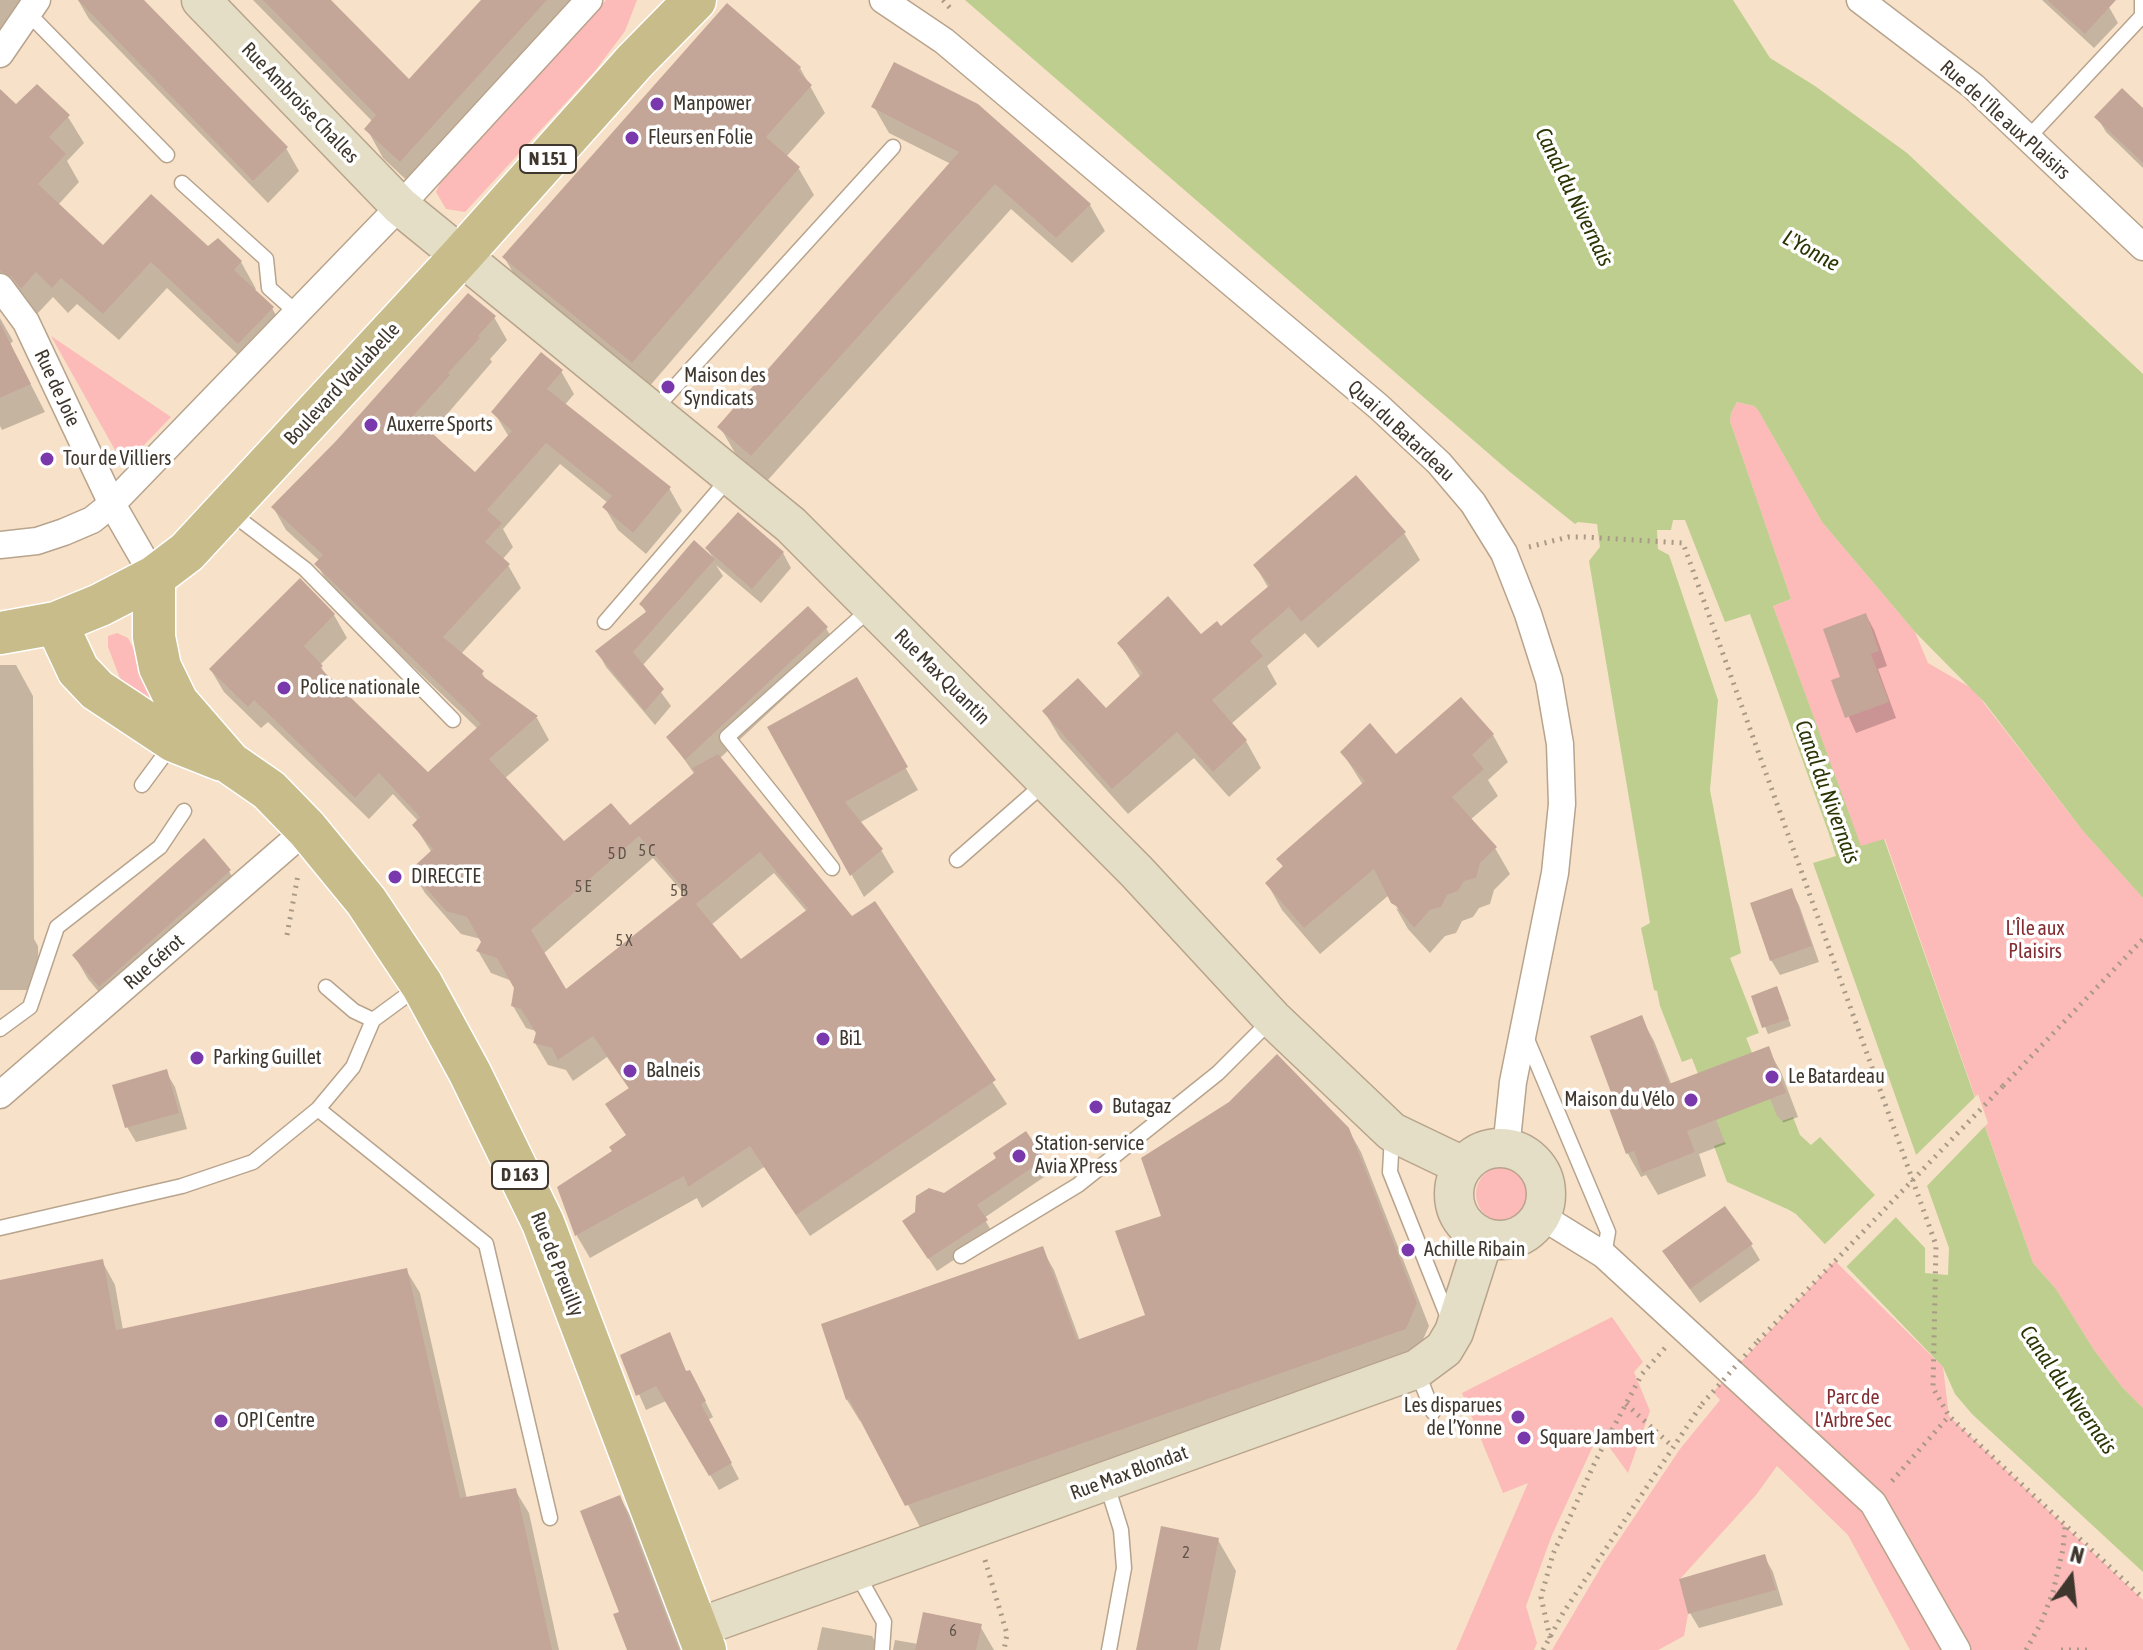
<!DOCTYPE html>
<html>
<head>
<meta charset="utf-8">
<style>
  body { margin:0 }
  #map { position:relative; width:2143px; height:1650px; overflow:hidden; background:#f7e2c9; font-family:"Asap Condensed",sans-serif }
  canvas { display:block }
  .north { position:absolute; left:2031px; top:1538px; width:80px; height:80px; -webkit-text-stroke:6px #fff; paint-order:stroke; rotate:15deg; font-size:22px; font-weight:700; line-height:32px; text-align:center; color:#3f372d }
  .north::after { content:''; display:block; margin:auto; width:28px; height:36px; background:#3f372d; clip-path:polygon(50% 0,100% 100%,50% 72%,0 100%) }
</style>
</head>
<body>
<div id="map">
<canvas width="2143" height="1650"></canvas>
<div class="north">N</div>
</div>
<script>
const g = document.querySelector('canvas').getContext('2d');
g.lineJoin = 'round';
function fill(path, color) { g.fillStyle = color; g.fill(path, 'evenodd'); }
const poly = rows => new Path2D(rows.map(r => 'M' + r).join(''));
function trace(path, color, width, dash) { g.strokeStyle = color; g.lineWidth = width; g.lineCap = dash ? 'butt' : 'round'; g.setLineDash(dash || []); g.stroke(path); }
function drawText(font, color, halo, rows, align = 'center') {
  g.font = font + ' "Asap Condensed",sans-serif'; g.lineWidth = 7; g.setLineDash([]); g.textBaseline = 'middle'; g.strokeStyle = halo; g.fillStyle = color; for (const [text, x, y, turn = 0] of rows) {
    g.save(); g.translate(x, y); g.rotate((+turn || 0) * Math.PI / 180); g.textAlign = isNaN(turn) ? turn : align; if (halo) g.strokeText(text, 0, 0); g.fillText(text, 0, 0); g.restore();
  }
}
fill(poly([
  [606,0,637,0,625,31,595,71,465,212,446,209,436,192,441,181],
  [51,336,171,417,124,466],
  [1737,402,1754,406,1758,410,1822,522,1915,632,1928,663,1973,689,2083,831,2143,898,2143,1408,2122,1387,2094,1350,2056,1289,2033,1263,1885,839,1861,847,1773,606,1791,599,1730,421,1731,413],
  [117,633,128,638,167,714,121,681,108,647,108,636],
  '1476 1194a28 28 0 1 1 56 0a28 28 0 1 1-56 0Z',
  [1835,1261,1943,1367,1949,1416,2143,1600,2143,1650,1910,1650,1848,1535,1777,1466,1756,1495,1680,1579,1688,1614,1684,1636,1658,1650,1552,1650,1604,1562,1680,1449,1720,1400,1713,1392],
  [1612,1317,1643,1362,1634,1372,1650,1411,1628,1473,1599,1433,1552,1535,1526,1606,1537,1643,1534,1650,1456,1650,1528,1483,1503,1493,1462,1393]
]), '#fcbab8');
fill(poly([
  [965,0,1733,0,1770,58,1815,86,1907,153,2143,374,2143,898,2083,831,1985,703,1915,632,1822,522,1758,410,1754,406,1737,402,1731,413,1730,421,1791,599,1773,606,1861,846,1884,839,2033,1263,2056,1289,2094,1350,2122,1387,2143,1408,2143,1572,1972,1414,1955,1394,1943,1367,1794,1212,1727,1182,1714,1146,1793,1117,1800,1135,1811,1145,1820,1137,1925,1248,1925,1273,1948,1275,1949,1248,1813,863,1836,856,1829,834,1750,614,1725,622,1685,520,1673,520,1671,530,1657,530,1658,549,1669,555,1718,700,1710,790,1741,953,1730,958,1759,1033,1682,1062,1660,1006,1657,991,1654,990,1641,928,1650,923,1589,561,1600,547,1597,524,1578,522,1575,524,1510,472]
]), '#bdce8e');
fill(poly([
  [1978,1094,1988,1123,1924,1189,1913,1158],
  [1878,1192,1899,1214,1844,1269,1822,1247]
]), '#f7e2c9');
fill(poly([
  [0,0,30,0,0,32],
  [78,0,141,0,286,148,299,171,268,203,89,19],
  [253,0,328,0,409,82,484,0,590,0,417,190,383,158,367,129,373,122],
  [2042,0,2101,0,2109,7,2118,23,2094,48],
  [800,68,825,113,786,157,799,169,814,195,648,388,519,283,504,257],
  [37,87,68,117,84,143,67,161,79,182,58,205,104,248,208,249,218,241,241,262,256,289,254,291,272,308,287,335,254,370,167,288,119,340,77,304,68,313,53,297,37,314,24,299,5,301,0,312,0,113,16,107],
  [874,107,1090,205,1105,231,1072,263,1011,209,767,481,735,453,720,427,951,164,889,133],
  [2143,111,2143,168,2106,132,2097,117],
  [494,317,507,340,490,359,492,362,430,434,475,475,509,437,494,412,561,371,574,394,564,406,669,488,682,511,646,554,618,530,605,508,608,503,560,464,503,529,513,547,502,560,508,565,521,588,461,654,482,673,488,683,537,718,549,740,504,779,564,844,630,827,695,775,669,737,826,628,838,648,719,759,852,919,874,903,1007,1104,810,1236,764,1167,702,1208,697,1198,590,1258,577,1236,559,1188,614,1152,627,1137,630,1090,607,1057,573,1081,566,1070,548,1065,535,1043,536,1031,526,1028,513,1006,516,988,512,981,491,973,478,951,483,942,481,939,461,934,425,893,412,871,432,853,414,825,418,821,393,794,369,819,268,722,261,728,224,692,211,670,334,615,347,638,320,665,327,677,428,775,478,729,330,587,317,564,320,561,286,530,273,507],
  [653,858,686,896,565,992,543,954],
  [774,873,807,912,741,962,711,925],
  [0,318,13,341,10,344,45,412,2,430,0,426],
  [1404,533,1420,560,1318,648,1305,633,1267,666,1277,684,1231,724,1246,741,1261,768,1229,797,1194,758,1128,814,1060,738,1044,711,1105,711,1141,678,1119,643,1201,637,1221,628,1269,589,1255,565],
  [707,549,783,553,791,568,761,603,716,565,723,576,642,666,671,706,655,725,606,667,598,652,647,614,641,604,714,559],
  [1866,615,1874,630,1887,666,1878,669,1896,718,1856,733,1833,681,1842,678],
  [0,665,16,665,33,696,34,939,38,946,39,990,0,990],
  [856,680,918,790,859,823,881,850,894,872,864,897,770,728],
  [1493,735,1508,762,1488,780,1498,796,1470,820,1495,848,1510,874,1494,890,1490,904,1479,908,1473,917,1462,921,1456,933,1445,936,1430,953,1408,929,1396,908,1404,912,1389,895,1320,954,1282,910,1267,883,1284,868,1279,860,1363,785,1342,752,1396,756],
  [229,871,242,894,113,1009,88,979,74,955],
  [1791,890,1799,905,1819,962,1780,975,1771,960],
  [1780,995,1791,1026,1768,1034,1753,997],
  [1641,1018,1654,1041,1672,1086,1768,1049,1781,1072,1798,1117,1699,1154,1706,1176,1658,1195,1646,1175,1641,1177,1628,1154,1611,1110,1619,1107],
  [166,1072,175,1087,187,1129,136,1142,127,1127],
  [1348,1129,1361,1152,1429,1326,1418,1351,920,1527,862,1420,860,1421,847,1400,824,1325,1042,1249,1054,1270,1080,1341,1148,1316,1163,1217],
  [999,1159,1043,1160,1050,1173,984,1218,993,1234,937,1271,912,1234,944,1195],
  [1751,1245,1760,1260,1700,1303,1673,1266],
  [102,1261,115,1285,123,1330,406,1270,420,1293,467,1499,515,1490,529,1513,559,1650,0,1650,0,1283],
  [669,1335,687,1373,698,1387,713,1417,708,1420,739,1479,719,1490,666,1401,646,1410,622,1356],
  [620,1497,632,1519,682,1650,629,1650],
  [1218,1540,1236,1571,1220,1650,1138,1650],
  [1764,1556,1773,1572,1783,1605,1699,1628,1690,1613],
  [980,1626,994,1650,893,1650,895,1640,918,1644],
  [822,1627,872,1636,880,1650,817,1650]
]), '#0003');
trace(poly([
  [1700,972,1719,1048,1752,1132,1807,1187]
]), '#bdce8e', 58);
fill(poly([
  [78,0,144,0,288,147,253,181],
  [263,0,331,0,409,79,481,0,547,0,400,162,364,129,376,115],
  [2047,0,2116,0,2085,34],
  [727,3,801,67,798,71,812,85,766,137,800,167,632,363,502,257],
  [894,62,978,104,1091,204,1056,238,995,184,751,456,717,427,959,152,871,107],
  [37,84,70,115,49,137,66,154,38,184,103,245,151,194,208,246,218,238,242,261,234,270,274,307,238,344,151,262,103,314,61,278,52,288,36,272,21,289,12,277,0,271,0,89,16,104],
  [2122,88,2143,108,2143,163,2094,117],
  [468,293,496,316,478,336,480,338,448,373,450,375,413,416,475,472,512,431,491,412,541,352,563,370,547,389,671,487,633,533,602,507,612,496,546,443,487,510,502,523,485,542,510,564,443,637,484,671,481,675,538,716,489,759,564,841,611,803,630,825,695,772,692,768,718,754,852,916,875,901,996,1080,796,1215,750,1146,688,1187,684,1176,575,1236,557,1187,612,1151,609,1147,626,1135,605,1104,629,1088,593,1036,558,1060,552,1048,533,1043,536,1033,521,1009,511,1006,514,988,497,958,476,951,481,942,467,917,446,911,410,870,433,849,412,825,420,817,379,773,355,798,254,700,248,707,209,669,300,578,335,614,304,646,323,666,320,668,428,772,481,724,314,564,323,555,271,507,336,441],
  [639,836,687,893,566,989,531,930],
  [760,852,808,909,741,959,696,904],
  [0,323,31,384,0,398],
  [1356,475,1406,532,1301,622,1289,607,1250,641,1263,656,1212,700,1247,740,1213,772,1177,732,1112,789,1042,711,1078,678,1106,708,1143,673,1117,643,1168,596,1201,634,1217,621,1221,626,1270,585,1253,565],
  [738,512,784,552,752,589,705,548],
  [694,540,715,559,633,652,664,689,645,711,595,651,647,611,639,604],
  [808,606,828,627,685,760,666,737],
  [1866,613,1879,651,1871,654,1889,702,1845,718,1831,680,1840,677,1823,629],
  [857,677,908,767,845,802,883,849,850,876,767,727],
  [1461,697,1494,734,1472,755,1484,769,1452,797,1497,847,1480,863,1476,878,1464,881,1458,891,1447,895,1441,907,1430,910,1414,928,1396,906,1391,903,1374,869,1304,928,1265,883,1283,866,1276,859,1365,781,1340,752,1370,723,1396,754],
  [204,838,231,870,99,987,72,955],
  [1792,888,1812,946,1770,961,1750,903],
  [1777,986,1789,1019,1762,1028,1751,996],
  [1642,1015,1669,1084,1769,1046,1786,1093,1687,1131,1695,1152,1642,1173,1634,1151,1626,1154,1609,1109,1616,1106,1590,1036],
  [1277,1054,1349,1128,1417,1303,1406,1329,905,1506,849,1399,846,1400,821,1324,1043,1246,1077,1340,1145,1315,1115,1231,1161,1216,1141,1158,1229,1102],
  [167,1069,179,1113,125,1128,112,1085],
  [1026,1131,1045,1159,977,1205,988,1220,928,1259,902,1221,915,1212,916,1196,929,1188,944,1193,996,1158,993,1153],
  [1725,1206,1753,1244,1690,1289,1662,1251],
  [103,1259,116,1330,407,1268,460,1498,516,1488,552,1650,0,1650,0,1280],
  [670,1332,686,1371,690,1370,706,1401,701,1404,732,1463,709,1476,656,1386,636,1396,620,1355],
  [620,1495,679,1650,627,1650,613,1614,619,1612,580,1511],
  [1161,1526,1219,1538,1197,1650,1136,1650],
  [1765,1554,1776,1590,1688,1614,1679,1579],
  [923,1612,982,1624,976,1650,915,1650]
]), '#c4a699');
const lane = poly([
  [28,13,167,155],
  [2028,138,2142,16,2142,0],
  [182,183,266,259,269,288,297,313],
  [652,412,893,147],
  [230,512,305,569,453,720],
  [605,622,730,477],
  [142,785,173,743],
  [957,860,1046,782],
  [832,868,727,737,872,607],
  [326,987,354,1011,373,1020],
  [0,1029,30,1007,57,927,160,847,184,811],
  [1526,1037,1608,1232,1604,1255],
  [318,1109,486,1244,550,1518],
  [1392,1136,1390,1172,1449,1320],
  [0,1228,182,1186,253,1162,318,1109,353,1067,373,1020,418,987],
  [961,1256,1078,1185,1218,1073,1272,1019],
  [1417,1371,1433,1412],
  [1106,1482,1121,1530,1124,1568,1109,1650],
  [856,1572,884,1622,882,1650]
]);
const street = poly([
  [883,0,944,41,1379,407,1439,463,1473,503,1504,553,1528,614,1549,680,1560,744,1562,804,1555,873,1513,1082,1506,1149],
  [1860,0,1973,86,2143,247],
  [0,54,37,0],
  [0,287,26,322,112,504,154,577],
  [0,545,37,541,64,532,92,520,112,504,400,206,589,0],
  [0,1095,307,829],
  [1541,1216,1604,1255,1873,1503,1957,1650]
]);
const secondary = poly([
  [201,0,400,206,791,525,1136,871,1272,1018,1392,1132,1463,1166],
  '1454 1194a46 46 0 1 1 92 0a46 46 0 1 1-92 0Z',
  [697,1628,1417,1369,1444,1349,1454,1332,1484,1238]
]);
const primary = poly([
  [154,577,154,637,160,667,177,702,230,763,269,790,307,829,366,901,422,985,470,1073,543,1223,705,1650],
  [56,623,78,670,97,690,174,741,222,760],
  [0,633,56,623,100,605,154,577,187,552,460,257,635,61,695,0]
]);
trace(lane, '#b8a38c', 17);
trace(street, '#b8a38c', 29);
trace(secondary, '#b8a38c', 41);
trace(primary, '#fff', 45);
trace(poly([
  [943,0,950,8],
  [1529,547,1568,537,1585,537,1683,543,1936,1245,1933,1388,1949,1416,2143,1598],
  [287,935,298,875],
  [2003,1086,2143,939],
  [1758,1341,1835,1261],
  [1626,1404,1672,1446],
  [1892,1481,1949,1416],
  [985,1560,1007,1634,1004,1650],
  [1550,1638,1541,1597,1553,1554,1596,1460,1642,1374,1665,1348],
  [1543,1650,1563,1613,1702,1404],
  [2026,1650,2041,1623,2053,1592,2063,1549,2065,1526],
  [2061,1650,2091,1650]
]), '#a99987', 5, [2, 6]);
trace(lane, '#fff', 14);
trace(street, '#fff', 26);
trace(secondary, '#e3dec5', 38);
trace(primary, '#c8bc8b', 42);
trace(poly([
  [1835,1261,2003,1086],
  [1702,1404,1758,1341]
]), '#a99987', 5, [2, 6]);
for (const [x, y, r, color] of [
  [657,104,8,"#7938ac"],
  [632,138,8,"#7938ac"],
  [668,387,8,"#7938ac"],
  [371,425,8,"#7938ac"],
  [47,459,8,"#7938ac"],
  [284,688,8,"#7938ac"],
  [395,877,8,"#7938ac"],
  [823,1039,8,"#7938ac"],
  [197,1058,8,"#7938ac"],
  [630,1071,8,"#7938ac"],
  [1772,1077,8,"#7938ac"],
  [1691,1100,8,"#7938ac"],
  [1096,1107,8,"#7938ac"],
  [1019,1156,8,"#7938ac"],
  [1408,1250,8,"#7938ac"],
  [1518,1417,8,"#7938ac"],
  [221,1421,8,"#7938ac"],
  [1524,1438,8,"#7938ac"]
]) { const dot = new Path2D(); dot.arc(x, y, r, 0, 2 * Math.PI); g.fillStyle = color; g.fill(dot); trace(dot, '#fff', 3); }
drawText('16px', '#605348', null, [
  ["5 C",647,851],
  ["5 D",617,854],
  ["5 E",583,887],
  ["5 B",679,891],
  ["5 X",624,941],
  ["2",1186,1553],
  ["6",953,1631]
]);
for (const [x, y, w] of [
  [548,159,56],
  [520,1175,56]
]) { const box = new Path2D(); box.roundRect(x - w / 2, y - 14, w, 28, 6); g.fillStyle = '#fff'; g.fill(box); trace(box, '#3f372d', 2); }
drawText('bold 18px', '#3f372d', null, [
  ["N 151",548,159],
  ["D 163",520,1175]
]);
drawText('20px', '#3f372d', '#fff', [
  ["Rue Ambroise Challes",300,103,46],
  ["Rue de l'Île aux Plaisirs",2005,120,42],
  ["Boulevard Vaulabelle",342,384,-47],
  ["Rue de Joie",57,388,65],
  ["Quai du Batardeau",1401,431,43],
  ["Rue Max Quantin",942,677,45],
  ["Rue Gérot",154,962,-41],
  ["Rue de Preuilly",557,1264,68],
  ["Rue Max Blondat",1129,1473,-20]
]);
drawText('20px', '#3f372d', '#fff', [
  ["Manpower",673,104],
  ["Fleurs en Folie",648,138],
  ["Maison des",684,376],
  ["Syndicats",684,399],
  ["Auxerre Sports",387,425],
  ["Tour de Villiers",63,459],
  ["Police nationale",300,688],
  ["DIRECCTE",411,877],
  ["Bi1",839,1039],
  ["Parking Guillet",213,1058],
  ["Balneis",646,1071],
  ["Le Batardeau",1788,1077],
  ["Maison du Vélo",1675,1100,"right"],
  ["Butagaz",1112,1107],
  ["Station-service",1035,1144],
  ["Avia XPress",1035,1167],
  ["Achille Ribain",1424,1250],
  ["Les disparues",1502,1406,"right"],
  ["de l’Yonne",1502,1429,"right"],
  ["OPI Centre",237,1421],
  ["Square Jambert",1540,1438]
], 'left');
drawText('20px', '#832e32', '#fff', [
  ["L'Île aux",2035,929],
  ["Plaisirs",2035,952],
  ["Parc de",1853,1398],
  ["l'Arbre Sec",1853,1421]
]);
drawText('italic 22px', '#2c3605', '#fff', [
  ["Canal du Nivernais",1574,197,64],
  ["L'Yonne",1811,251,29],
  ["Canal du Nivernais",1827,792,70],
  ["Canal du Nivernais",2068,1390,55]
]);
</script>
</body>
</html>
